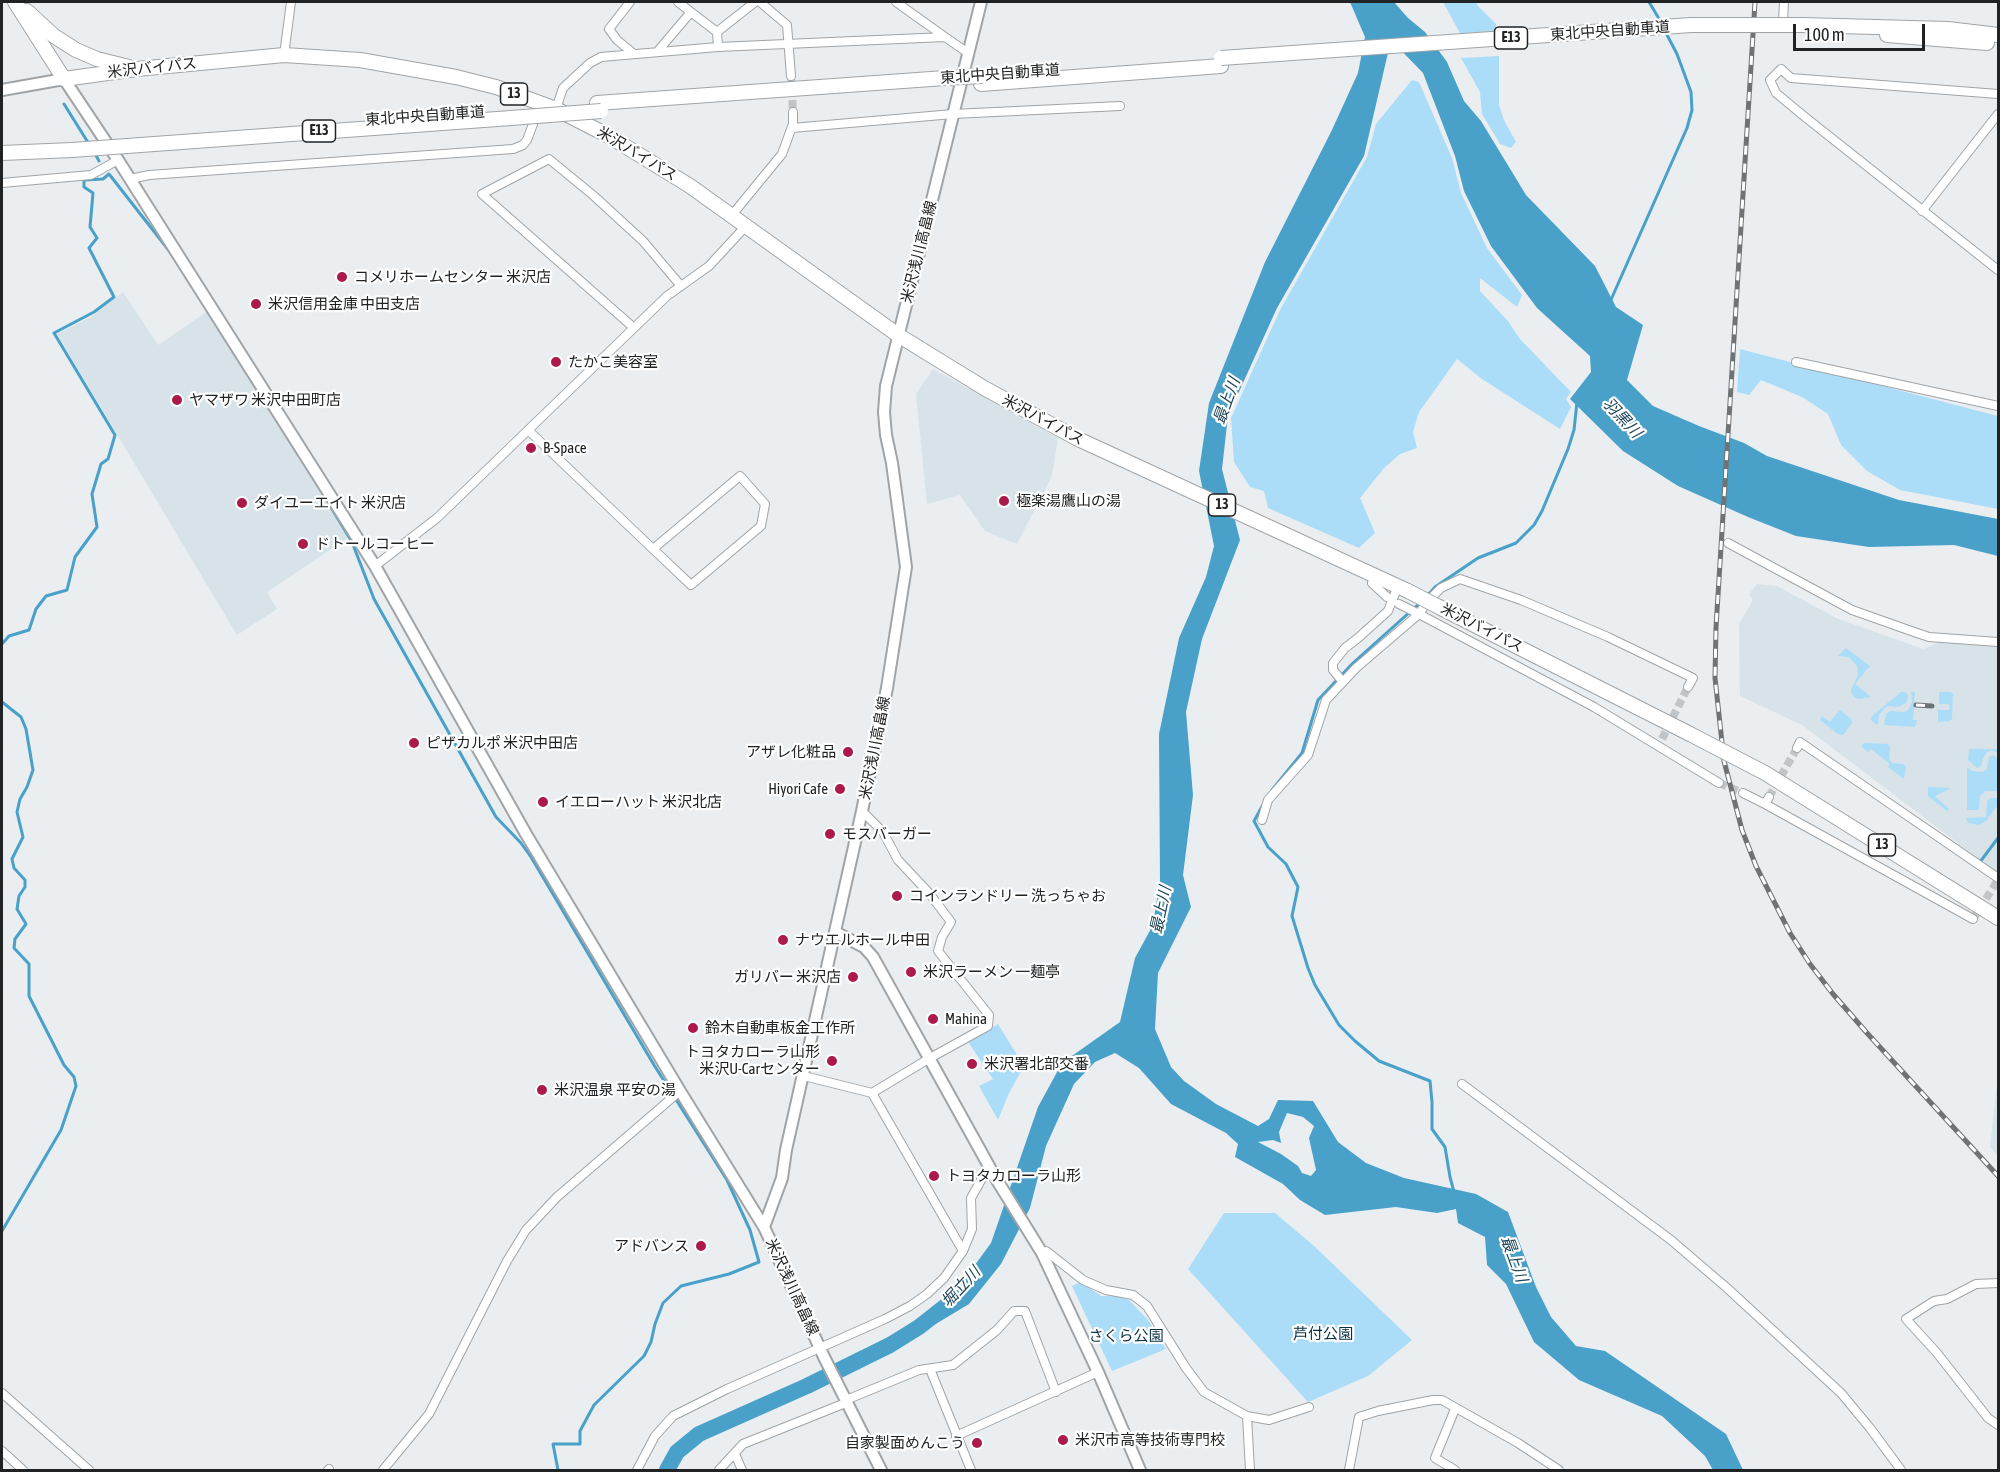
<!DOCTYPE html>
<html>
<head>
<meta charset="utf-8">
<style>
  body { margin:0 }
  #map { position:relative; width:2000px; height:1472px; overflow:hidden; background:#eaeef1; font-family:"Asap Condensed",sans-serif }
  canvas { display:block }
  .frame { position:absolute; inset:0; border:3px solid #202223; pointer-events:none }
  .scale { position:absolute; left:1793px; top:24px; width:132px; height:27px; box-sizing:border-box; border:3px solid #202223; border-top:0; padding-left:8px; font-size:18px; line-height:21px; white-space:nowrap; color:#202223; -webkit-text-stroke:4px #fff; paint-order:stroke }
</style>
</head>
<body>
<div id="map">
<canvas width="2000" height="1472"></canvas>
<div class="frame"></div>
<div class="scale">100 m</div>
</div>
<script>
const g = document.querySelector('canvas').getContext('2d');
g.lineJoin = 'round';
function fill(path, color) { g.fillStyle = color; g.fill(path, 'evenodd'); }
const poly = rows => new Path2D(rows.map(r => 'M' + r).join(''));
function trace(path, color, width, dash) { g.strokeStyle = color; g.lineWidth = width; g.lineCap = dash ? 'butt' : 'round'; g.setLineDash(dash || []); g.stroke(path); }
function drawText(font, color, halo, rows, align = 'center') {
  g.font = font + ' "Asap Condensed","Noto Sans JP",sans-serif'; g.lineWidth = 4.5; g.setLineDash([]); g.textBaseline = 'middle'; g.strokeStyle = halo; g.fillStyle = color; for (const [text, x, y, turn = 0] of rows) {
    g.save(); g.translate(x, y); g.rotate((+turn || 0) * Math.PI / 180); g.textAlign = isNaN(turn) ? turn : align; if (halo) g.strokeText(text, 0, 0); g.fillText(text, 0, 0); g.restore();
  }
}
fill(poly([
  [123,292,158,345,208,311,349,537,267,592,277,609,237,635,57,334,91,317],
  [933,369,1058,438,1052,476,1017,544,985,531,960,495,927,504,916,394],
  [1757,584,1777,586,1836,618,1923,649,1943,641,1998,645,1998,837,1980,860,1802,725,1740,696,1739,624,1753,600,1749,594],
  [1998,840,1998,874,1983,861],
  [1998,1074,1998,1156,1990,1147]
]), '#d7e3e9');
fill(poly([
  [1443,2,1476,2,1478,6,1496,24,1496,33,1461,35],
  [1499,56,1499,105,1504,120,1516,142,1511,148,1500,144,1482,114,1480,92,1461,58],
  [1412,80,1419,82,1452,158,1461,193,1487,248,1522,295,1517,307,1480,278,1480,291,1508,321,1520,339,1571,392,1566,399,1571,407,1560,429,1482,379,1457,359,1419,412,1413,432,1417,448,1400,454,1384,468,1360,498,1375,533,1359,548,1268,508,1264,491,1250,487,1234,462,1231,418,1280,310,1367,157,1376,124],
  [1740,349,1998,416,1998,509,1900,490,1867,471,1841,445,1828,414,1802,397,1761,380,1749,395,1737,392],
  [1846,648,1870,666,1855,684,1871,697,1859,699,1855,698,1851,693,1851,690,1858,675,1857,666,1849,657,1838,656],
  [1901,692,1905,692,1908,696,1906,703,1898,707,1889,706,1885,708,1879,715,1878,725,1873,722,1871,719,1873,715],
  [1911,692,1915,692,1913,720,1917,720,1916,725,1914,727,1884,725,1886,714,1890,711,1904,712,1908,710,1912,702],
  [1939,692,1950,692,1953,694,1952,719,1950,721,1938,722,1938,710,1950,710,1949,704,1939,704],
  [1840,710,1851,719,1852,723,1843,735,1838,734,1820,720,1822,716,1830,722],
  [1865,743,1888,744,1890,747,1889,759,1892,763,1903,764,1906,766,1904,779,1888,767,1890,764,1871,749,1868,752,1862,747,1862,744],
  [1969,749,1998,749,1998,753,1992,750,1987,752,1983,758,1981,766,1977,768,1968,760],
  [1993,755,1998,759,1998,791,1985,791,1980,796,1979,810,1967,810,1967,767,1972,771,1983,772,1987,769,1989,757],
  [1928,787,1951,788,1935,796,1949,809,1947,811,1928,796],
  [1990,798,1997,798,1998,805,1986,821,1979,825,1968,823,1966,818,1986,817,1987,801],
  [998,1024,1024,1066,1009,1093,998,1120,979,1086,993,1079,968,1042],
  [1224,1213,1275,1213,1313,1245,1412,1340,1368,1376,1308,1402,1188,1269],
  [1081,1282,1101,1296,1116,1296,1129,1300,1148,1320,1166,1349,1112,1371,1072,1286]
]), '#abddf8');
fill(poly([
  [1350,2,1394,2,1408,18,1425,32,1447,62,1464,101,1481,121,1526,195,1595,266,1616,307,1643,325,1627,380,1653,406,1699,426,1744,443,1767,456,1899,500,1998,519,1998,556,1954,545,1869,547,1796,536,1748,517,1678,486,1623,451,1570,399,1591,372,1590,356,1537,308,1491,246,1464,191,1455,156,1423,73,1391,40,1364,156,1277,308,1228,416,1222,469,1240,540,1202,639,1186,712,1193,795,1183,875,1191,907,1158,973,1155,1029,1171,1067,1184,1081,1216,1104,1258,1126,1269,1119,1278,1100,1313,1101,1338,1142,1366,1163,1404,1178,1476,1194,1508,1212,1536,1287,1551,1317,1576,1346,1605,1351,1726,1434,1743,1470,1713,1470,1705,1456,1662,1416,1579,1380,1534,1342,1506,1284,1487,1265,1485,1237,1458,1223,1456,1209,1437,1213,1396,1207,1325,1215,1300,1200,1283,1184,1235,1157,1238,1144,1226,1133,1171,1104,1139,1068,1115,1053,1095,1062,1074,1084,1046,1146,1030,1208,1001,1264,969,1304,909,1340,953,1295,991,1243,1038,1107,1062,1063,1120,1022,1135,958,1153,925,1160,880,1159,734,1179,638,1206,577,1214,546,1199,471,1209,403,1265,262,1331,132,1358,73,1365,37],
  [1287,1113,1303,1117,1314,1126,1309,1138,1316,1170,1311,1176,1302,1173,1298,1166,1281,1154,1258,1142,1273,1140,1281,1143,1279,1132]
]), '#49a1ca');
trace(poly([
  [1649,2,1661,22],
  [64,104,89,144],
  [94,152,99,161],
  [1610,302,1687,128,1692,110,1691,92,1677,54,1665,31],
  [329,504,352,542,374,599,496,817,521,843,531,857,654,1065,727,1180,750,1230,759,1262,729,1274,681,1286,663,1303,655,1324,651,1342,644,1356,594,1405,580,1431,580,1444,553,1444,558,1470],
  [1428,595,1435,587,1478,558,1516,543,1534,525,1542,511,1568,449,1574,430,1577,402],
  [2,644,9,636,29,630,36,609,46,596,67,590,75,557,97,527,92,494,101,464,108,459,115,435,54,333,94,312,114,297,89,248,97,238,90,227,93,193,84,187,84,180,103,179,109,174,174,257],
  [2,702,21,717,26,729,33,770,27,787,20,799,17,812,23,837,12,859,14,868,25,880,25,887,19,896,17,909,26,924,15,939,14,948,29,964,29,996,64,1065,74,1077,76,1086,61,1130,2,1231],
  [1272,790,1302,753,1318,700,1353,663,1421,602],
  [1265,801,1254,821,1268,847,1286,864,1298,887,1292,916,1308,968,1315,985,1339,1025,1355,1041,1379,1061,1430,1081,1432,1102,1432,1129,1445,1147,1450,1177,1454,1192],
  [1980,862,1998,838]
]), '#49a1ca', 3);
trace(poly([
  [667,1470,677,1452,699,1434,807,1386,890,1345,919,1327,947,1305]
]), '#49a1ca', 16);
trace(poly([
  [791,76,793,112],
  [1662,739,1688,687],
  [1719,783,1743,793],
  [1769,797,1797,748],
  [1973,919,1998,880]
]), '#c2c5c8', 8, [8, 4]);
const street = poly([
  [630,2,609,29,617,40,634,54],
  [678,2,717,32,718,47],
  [760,2,787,25,791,76],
  [896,2,945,37],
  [1783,22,1784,2],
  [717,32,755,2],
  [657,52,691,12],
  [284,55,291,2],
  [1998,94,1791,78,1781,69,1770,80,1776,93,1805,117,1998,270],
  [556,109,563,88,590,63,601,57,718,47,945,37,968,53],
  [792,128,953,114,1120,106],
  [130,179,149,175,513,149,523,145,527,140,536,116],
  [2,183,91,175,118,160],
  [1922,211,1998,114],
  [732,215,782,154,793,124,793,112],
  [634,328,482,194,549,159,594,196,643,241,681,286],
  [1796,362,1998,406],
  [528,430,653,549,691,585,761,526,765,504,740,476,653,549],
  [1728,543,1852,610,1917,633,1929,637,1998,642],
  [375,566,437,518,667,296,709,266,746,226],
  [1375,576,1372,583,1387,597],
  [1433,596,1441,588,1460,579,1521,600,1608,637,1693,678,1688,687],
  [1399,604,1419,614,1425,605],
  [1343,682,1333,670,1333,663,1345,648,1358,638,1388,611,1398,586],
  [1797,748,1800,742,1998,878],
  [1743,793,1765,804],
  [1769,797,1765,804,1973,919],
  [1262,820,1268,800,1308,755,1326,700,1356,668,1419,614,1594,707,1719,783],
  [804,1076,872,1093,930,1058,988,1026,989,1015,938,951,942,937,951,922,929,893,898,860,883,832,862,811],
  [1462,1084,1671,1240,1727,1288,1841,1393,1870,1428,1901,1470],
  [872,1093,963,1251],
  [1042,1253,1046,1251,1083,1280,1106,1290,1133,1295,1147,1306,1186,1368,1204,1392,1247,1416,1269,1420,1309,1407],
  [1998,1283,1976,1284,1947,1299,1934,1301,1906,1319,1937,1353,1988,1418,1998,1425],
  [930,1369,971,1470],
  [2,1393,89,1470],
  [846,1400,919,1370,953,1365,997,1330,1014,1311,1025,1311,1056,1392],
  [1455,1409,1435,1458,1455,1470],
  [1247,1416,1250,1470],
  [956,1436,1098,1372],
  [2,1451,23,1470],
  [735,1454,742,1470],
  [328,1470,329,1469],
  [383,1470,429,1414,507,1261,526,1230,557,1197,680,1091],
  [637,1470,655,1436,673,1416,727,1389,885,1319,910,1306,927,1294,944,1278,963,1251,972,1229,971,1198,989,1166],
  [719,1470,743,1444,848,1402],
  [1349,1470,1359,1417,1378,1411,1433,1400,1442,1400,1518,1443,1559,1470]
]);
const secondary = poly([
  [2,90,64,79,118,160,375,566,526,834,680,1091,764,1227,824,1357,881,1470],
  [835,932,864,947,873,957,995,1177,1042,1253,1098,1372,1140,1470],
  [764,1227,782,1178,786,1150,862,811,887,688,906,567,892,463,886,435,884,412,886,386,981,2]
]);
const highway = poly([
  [15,2,64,79,137,69,284,55,360,60,456,77,496,87,556,109,607,135,690,186,898,335,984,388,1078,439,1408,591],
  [27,11,54,36,76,50,97,59,129,67],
  [1802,25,1948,29,1998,35],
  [1887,35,1987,43],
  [981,84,1221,66],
  [597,103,945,78],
  [127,146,511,118],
  [2,153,72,150],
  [1439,607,1690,734],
  [1765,773,1998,918]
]);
trace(street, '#a1a4a6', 10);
trace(secondary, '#a1a4a6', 14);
trace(highway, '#a1a4a6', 16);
trace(street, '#fff', 8);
trace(secondary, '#fff', 10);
trace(highway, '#fff', 14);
const rail = poly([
  [1755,2,1716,627,1715,678,1724,761,1742,830,1756,866,1790,933,1810,964,1833,994,1867,1033,1998,1176],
  [1916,705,1932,706]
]);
trace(rail, '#707375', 5);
trace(rail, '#fff', 3, [9]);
const highwayBridge = poly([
  [1221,58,1691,25,1802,25],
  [945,78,982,76],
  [511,118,601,111],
  [72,150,127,146],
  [1408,591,1439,607],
  [1690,734,1765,773]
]);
trace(highwayBridge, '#a1a4a6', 16, []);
trace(highwayBridge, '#fff', 14);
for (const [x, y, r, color] of [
  [342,277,6,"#ac1a4b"],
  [256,304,6,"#ac1a4b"],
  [556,362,6,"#ac1a4b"],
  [177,400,6,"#ac1a4b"],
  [531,448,6,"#ac1a4b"],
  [1004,501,6,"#ac1a4b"],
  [242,503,6,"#ac1a4b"],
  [303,544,6,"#ac1a4b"],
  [414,743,6,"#ac1a4b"],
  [848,752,6,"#ac1a4b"],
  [840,789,6,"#ac1a4b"],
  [543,802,6,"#ac1a4b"],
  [830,834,6,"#ac1a4b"],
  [897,896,6,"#ac1a4b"],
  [783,940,6,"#ac1a4b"],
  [911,972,6,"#ac1a4b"],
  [853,977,6,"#ac1a4b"],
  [933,1019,6,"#ac1a4b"],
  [693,1028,6,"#ac1a4b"],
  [832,1061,6,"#ac1a4b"],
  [972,1064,6,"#ac1a4b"],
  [542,1090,6,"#ac1a4b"],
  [934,1176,6,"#ac1a4b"],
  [701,1246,6,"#ac1a4b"],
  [1063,1440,6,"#ac1a4b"],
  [977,1443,6,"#ac1a4b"]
]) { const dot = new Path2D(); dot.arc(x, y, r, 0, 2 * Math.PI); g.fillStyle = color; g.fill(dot); trace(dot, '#fff', 2); }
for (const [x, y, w] of [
  [1511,38,33],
  [514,94,27],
  [319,131,33],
  [1222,505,27],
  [1882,845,27]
]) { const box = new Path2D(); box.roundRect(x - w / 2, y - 11, w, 22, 4.5); g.fillStyle = '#fff'; g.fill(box); trace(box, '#202223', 1.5); }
drawText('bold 14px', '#202223', null, [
  ["E13",1511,38],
  ["13",514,94],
  ["E13",319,131],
  ["13",1222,505],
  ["13",1882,845]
]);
drawText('15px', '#202223', '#fff', [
  ["東北中央自動車道",1610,31,-4],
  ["米沢バイパス",152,68,-6],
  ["東北中央自動車道",1000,74,-4],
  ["東北中央自動車道",425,116,-4],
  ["米沢バイパス",637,154,31],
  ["米沢浅川高畠線",919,252,-76],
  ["米沢バイパス",1043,420,28],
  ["米沢バイパス",1482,628,27],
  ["米沢浅川高畠線",875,748,-79],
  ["米沢浅川高畠線",792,1287,65]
]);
drawText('15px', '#202223', '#fff', [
  ["コメリホームセンター 米沢店",354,277],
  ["米沢信用金庫 中田支店",268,304],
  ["たかこ美容室",568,362],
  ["ヤマザワ 米沢中田町店",189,400],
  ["B-Space",543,448],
  ["極楽湯鷹山の湯",1016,501],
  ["ダイユーエイト 米沢店",254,503],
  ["ドトールコーヒー",315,544],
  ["ピザカルポ 米沢中田店",426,743],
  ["アザレ化粧品",836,752,"right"],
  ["Hiyori Cafe",828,789,"right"],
  ["イエローハット 米沢北店",555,802],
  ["モスバーガー",842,834],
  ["コインランドリー 洗っちゃお",909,896],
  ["ナウエルホール中田",795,940],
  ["米沢ラーメン 一麺亭",923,972],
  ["ガリバー 米沢店",841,977,"right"],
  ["Mahina",945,1019],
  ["鈴木自動車板金工作所",705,1028],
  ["トヨタカローラ山形",820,1052,"right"],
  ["米沢U-Carセンター",820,1069,"right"],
  ["米沢署北部交番",984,1064],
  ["米沢温泉 平安の湯",554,1090],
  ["トヨタカローラ山形",946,1176],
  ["アドバンス",689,1246,"right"],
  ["米沢市高等技術専門校",1075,1440],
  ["自家製面めんこう",965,1443,"right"]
], 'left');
drawText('15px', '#062f41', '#fff', [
  ["芦付公園",1323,1334],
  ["さくら公園",1126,1336]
]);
drawText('italic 16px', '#204659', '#fff', [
  ["最上川",1227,401,-70],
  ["羽黒川",1622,418,47],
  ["最上川",1161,910,-78],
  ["最上川",1514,1259,70],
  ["堀立川",961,1287,-47]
]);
</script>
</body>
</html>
